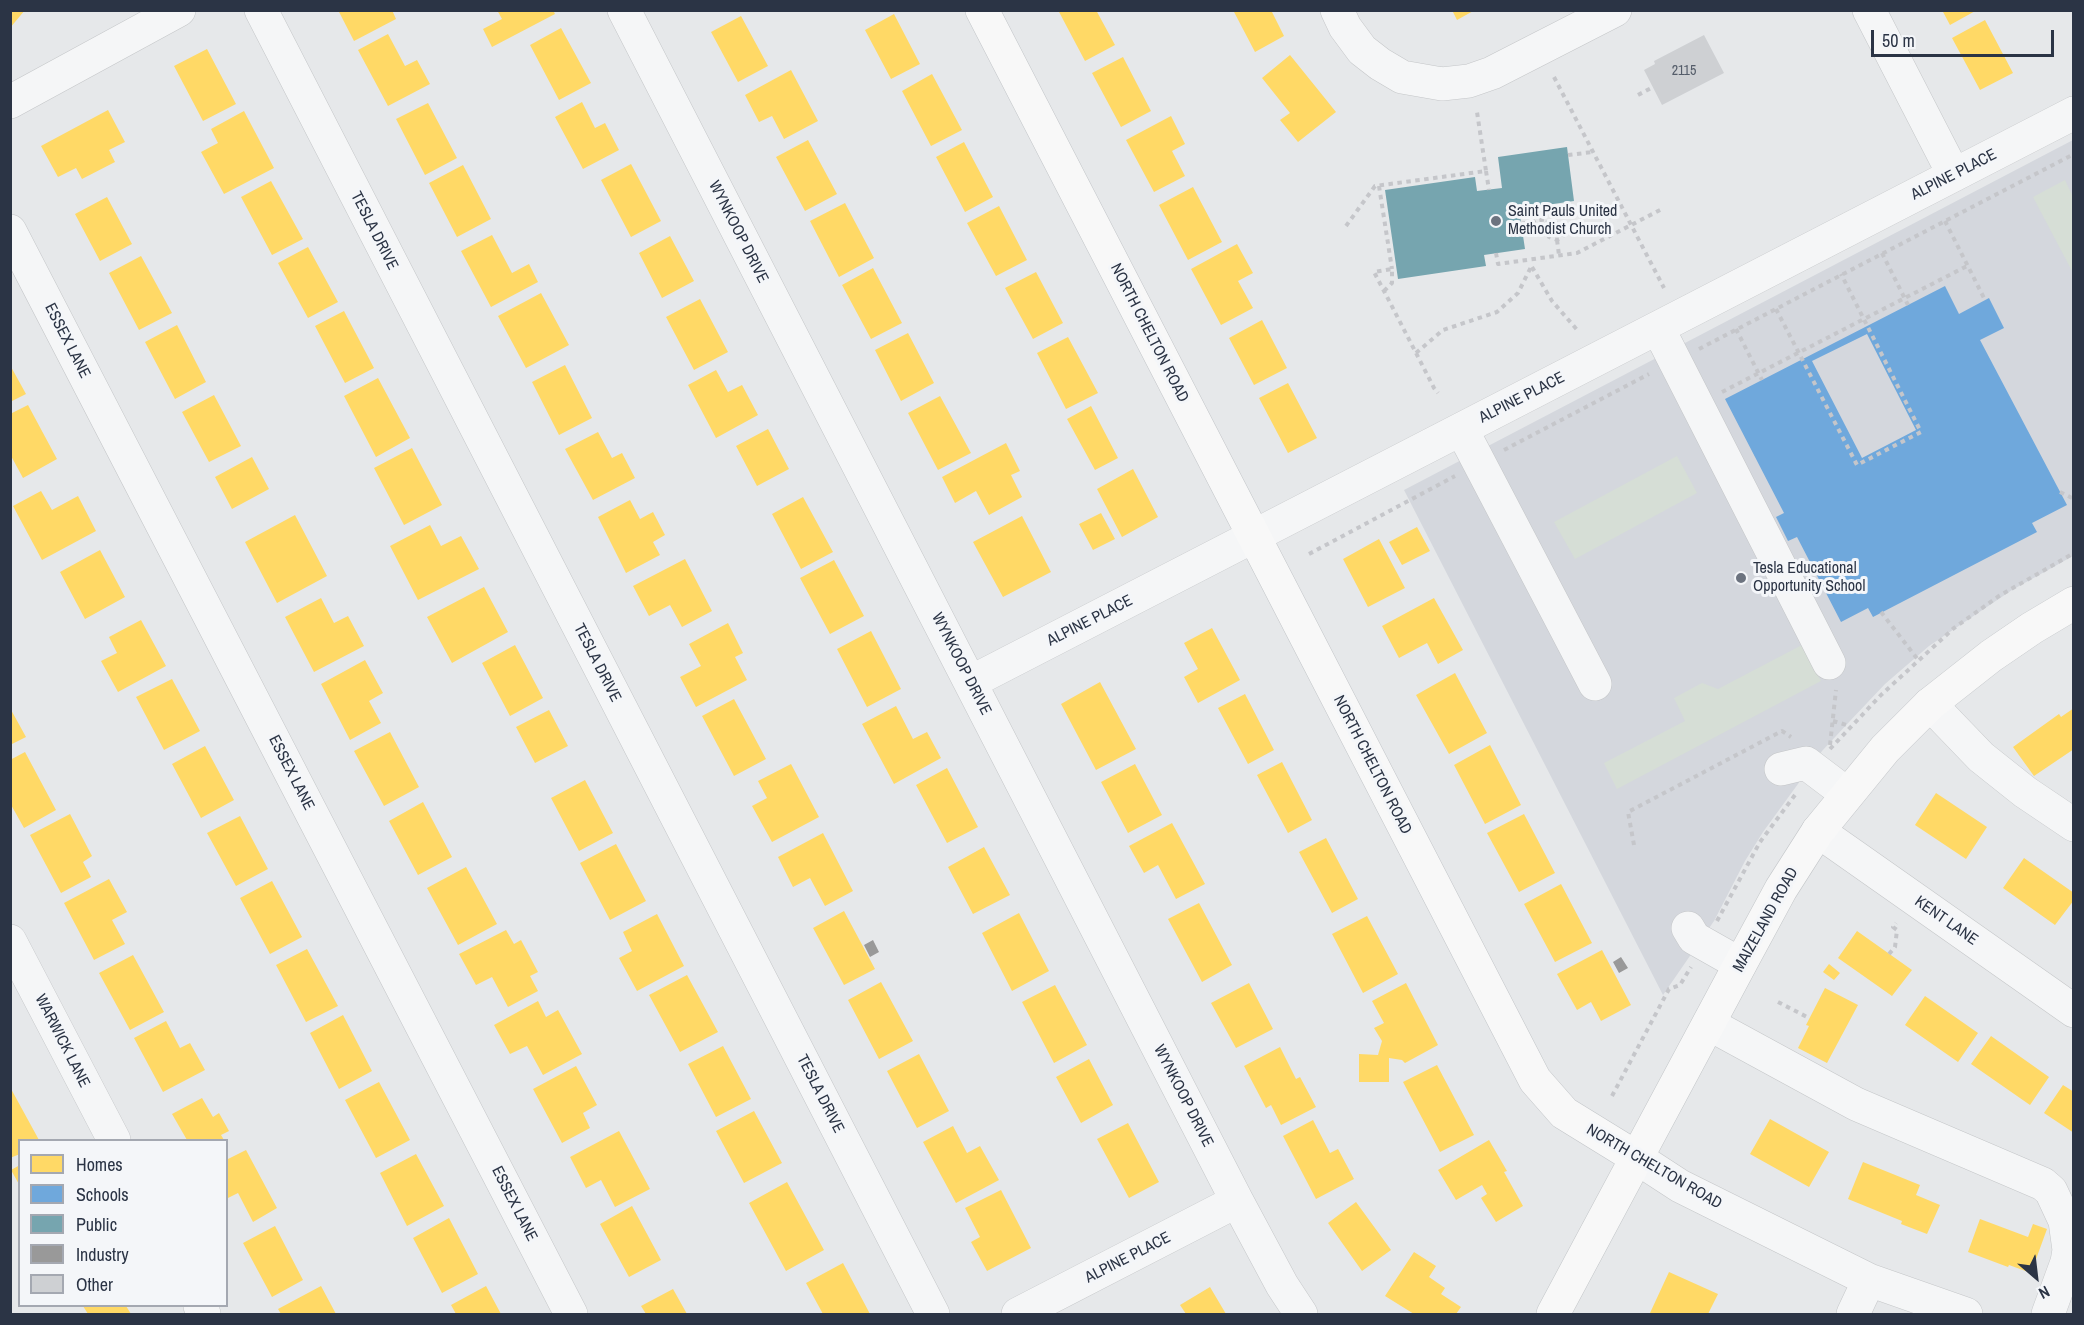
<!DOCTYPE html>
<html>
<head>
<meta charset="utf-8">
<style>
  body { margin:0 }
  #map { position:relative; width:2084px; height:1325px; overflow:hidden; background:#e6e8ea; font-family:"Archivo Narrow",sans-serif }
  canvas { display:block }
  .frame { position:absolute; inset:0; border:12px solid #2b3445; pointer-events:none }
  .legend { position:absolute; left:18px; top:1139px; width:210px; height:168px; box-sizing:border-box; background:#f4f6f9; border:2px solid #a4a8b1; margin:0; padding:8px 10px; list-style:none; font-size:18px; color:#2b3445 }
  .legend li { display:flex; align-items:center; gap:12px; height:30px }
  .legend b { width:30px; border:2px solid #a4a8b1 }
  .north { position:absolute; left:2006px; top:1247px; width:60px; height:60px; -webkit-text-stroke:4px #f4f6f9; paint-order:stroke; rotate:152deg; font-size:16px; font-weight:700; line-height:24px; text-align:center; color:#2b3445 }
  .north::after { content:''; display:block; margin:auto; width:21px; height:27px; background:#2b3445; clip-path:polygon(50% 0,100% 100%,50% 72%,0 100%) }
  .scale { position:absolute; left:1871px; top:30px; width:183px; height:27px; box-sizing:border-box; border:3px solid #2b3445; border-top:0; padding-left:8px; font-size:18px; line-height:21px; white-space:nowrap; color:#2b3445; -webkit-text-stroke:4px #f4f6f9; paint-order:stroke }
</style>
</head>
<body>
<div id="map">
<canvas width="2084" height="1325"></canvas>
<div class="frame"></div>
<ul class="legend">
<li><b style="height:16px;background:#ffd966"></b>Homes</li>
<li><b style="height:16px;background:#6fa8dc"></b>Schools</li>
<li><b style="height:16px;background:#76a5af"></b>Public</li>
<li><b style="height:16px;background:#999"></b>Industry</li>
<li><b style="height:16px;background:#ced0d3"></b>Other</li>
</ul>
<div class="north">N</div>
<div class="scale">50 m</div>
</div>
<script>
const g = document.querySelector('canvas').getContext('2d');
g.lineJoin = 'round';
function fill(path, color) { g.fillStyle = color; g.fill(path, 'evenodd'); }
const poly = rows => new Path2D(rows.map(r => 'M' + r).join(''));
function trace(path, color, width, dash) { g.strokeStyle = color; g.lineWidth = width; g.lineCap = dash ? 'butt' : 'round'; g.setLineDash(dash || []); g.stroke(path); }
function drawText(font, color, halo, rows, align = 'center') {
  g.font = font + ' "Archivo Narrow",sans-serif'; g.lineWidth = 6; g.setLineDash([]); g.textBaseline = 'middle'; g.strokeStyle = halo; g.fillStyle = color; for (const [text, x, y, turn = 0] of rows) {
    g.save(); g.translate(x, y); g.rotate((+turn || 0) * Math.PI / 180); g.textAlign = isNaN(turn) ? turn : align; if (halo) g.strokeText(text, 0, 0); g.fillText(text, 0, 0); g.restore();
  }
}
fill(poly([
  [2073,140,2073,556,2012,590,1929,646,1885,684,1850,721,1822,751,1763,832,1745,861,1714,921,1663,995,1404,490]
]), '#d4d7dd');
fill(poly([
  [2065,180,2073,197,2073,273,2033,197],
  [1677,456,1697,493,1575,559,1554,522],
  [1802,645,1821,681,1617,789,1604,763,1685,721,1674,698,1702,683,1718,689]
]), '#d6ded6');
fill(poly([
  [10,10,25,10,10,28],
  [338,10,392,10,396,19,354,41],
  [497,10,553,10,555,14,492,47,483,29,502,19],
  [1058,10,1096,10,1115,45,1085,61],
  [1233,10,1271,10,1284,36,1255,52],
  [1452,10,1475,10,1457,20],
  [1942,10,1977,10,1950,25],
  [894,14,920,64,891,79,865,30],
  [741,16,768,66,738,82,711,32],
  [1985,20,2013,73,1980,90,1952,38],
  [561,28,591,83,559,100,530,45],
  [388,34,405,66,417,60,430,84,388,106,358,50],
  [207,49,236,104,203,121,174,66],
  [1290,55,1336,112,1298,142,1280,120,1290,113,1262,78],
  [1123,57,1151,111,1121,127,1092,73],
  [791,70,818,121,784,139,772,116,759,122,745,95],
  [932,74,962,130,931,146,902,91],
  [582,102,595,128,605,123,619,150,583,169,555,117],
  [428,103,457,158,425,175,396,119],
  [108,110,125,142,109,150,115,162,82,179,76,168,58,177,41,146],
  [244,111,274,168,224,194,201,152,218,143,211,129],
  [1171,116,1185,144,1172,151,1185,176,1154,192,1126,140],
  [808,140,837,194,805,211,776,157],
  [964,142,993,197,965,212,936,157],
  [631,164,661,221,631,237,601,180],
  [463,165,491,219,457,237,429,183],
  [271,181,303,239,272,255,241,197],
  [1193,187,1222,242,1188,260,1159,205],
  [107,197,132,244,100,261,75,214],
  [845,203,874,258,839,277,810,221],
  [999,206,1027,260,996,276,967,223],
  [492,235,512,273,529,264,538,282,491,307,461,251],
  [670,236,694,281,662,298,639,253],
  [1237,244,1253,273,1238,281,1253,308,1221,325,1191,269],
  [308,247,338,302,308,318,278,263],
  [141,256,172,313,139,330,109,273],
  [873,268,902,323,871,339,842,285],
  [1036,272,1063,323,1033,339,1005,288],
  [541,293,569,345,526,368,498,316],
  [700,299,728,352,694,370,666,317],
  [344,311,374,368,345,383,315,326],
  [1262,320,1287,368,1254,385,1229,338],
  [177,325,206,382,175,399,145,342],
  [908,333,934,383,901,401,875,350],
  [1068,337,1098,393,1066,409,1037,353],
  [10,365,26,394,10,402],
  [565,365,592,418,559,435,532,382],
  [716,370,728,392,742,385,758,415,716,438,688,385],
  [378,378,410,438,376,457,344,396],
  [1288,383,1317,438,1288,453,1259,398],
  [214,395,241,446,209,462,182,412],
  [940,396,971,453,938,470,908,413],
  [28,405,57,459,23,478,10,454,10,414],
  [1091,406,1118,458,1095,470,1067,419],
  [768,429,789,469,757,486,736,446],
  [598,432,612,458,622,453,635,478,593,500,565,449],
  [1006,443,1020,471,1011,475,1022,497,989,515,976,491,955,503,942,477],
  [412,448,442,505,404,525,374,468],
  [252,457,269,489,232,509,215,477],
  [1133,469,1158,517,1122,537,1097,489],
  [41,491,52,510,78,496,96,531,42,560,13,506],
  [803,497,833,552,801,569,772,514],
  [630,500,640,519,653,512,665,535,653,542,660,555,626,573,598,517],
  [1101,513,1115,539,1093,550,1079,524],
  [295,515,327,576,277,603,245,542],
  [1022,516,1051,572,1003,597,973,542],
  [430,525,441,546,461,536,479,569,418,600,390,546],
  [1417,527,1430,551,1402,565,1389,542],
  [1379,539,1405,588,1368,607,1343,559],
  [100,550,125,597,85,619,60,572],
  [685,559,712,611,682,627,670,605,649,616,633,586],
  [834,560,864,616,830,634,800,578],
  [484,587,508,632,452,663,427,617],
  [321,598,334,623,348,616,364,646,314,672,285,617],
  [1434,598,1463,650,1438,664,1427,643,1399,658,1382,626],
  [141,620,166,666,118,692,101,661,117,653,109,637],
  [728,623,743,653,735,657,747,680,696,707,680,677,701,666,689,644],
  [1212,628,1240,680,1198,703,1184,677,1198,669,1184,643],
  [871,631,901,689,867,707,837,649],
  [515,645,543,698,510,716,482,663],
  [365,660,383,693,369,701,381,723,350,740,321,684],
  [1455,673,1487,733,1449,754,1416,695],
  [172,679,200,731,164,750,136,697],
  [1100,682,1136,749,1096,770,1061,704],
  [1245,694,1274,750,1248,764,1218,708],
  [734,699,766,759,734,776,702,716],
  [896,706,913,739,927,732,941,758,894,784,862,724],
  [10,708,26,737,10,745],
  [2074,708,2074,749,2034,776,2013,747,2059,714,2061,717],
  [549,710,568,746,535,763,516,727],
  [390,732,419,787,384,806,354,751],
  [1490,745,1521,805,1485,824,1454,765],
  [205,746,234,800,201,818,172,764],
  [25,752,56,810,24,828,10,803,10,760],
  [1282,762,1312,820,1288,833,1257,775],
  [791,764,819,817,772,842,752,806,767,798,758,781],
  [1135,764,1162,815,1128,833,1101,782],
  [947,768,978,827,947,843,916,785],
  [585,780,613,833,579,851,551,798],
  [1936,793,1987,827,1966,859,1915,825],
  [423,802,452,857,418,875,389,821],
  [70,814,92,856,83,862,91,877,61,893,30,835],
  [1524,814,1555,873,1519,892,1487,833],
  [240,816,268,869,236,886,207,833],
  [1172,823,1205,884,1176,899,1158,865,1144,873,1129,846],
  [823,833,853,891,825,906,810,878,793,887,778,857],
  [1326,838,1358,899,1332,913,1299,852],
  [616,844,646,901,610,920,580,863],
  [984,847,1010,895,973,914,948,867],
  [2024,858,2074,893,2074,900,2055,925,2003,888],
  [466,867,497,924,458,945,427,888],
  [109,879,127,912,112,920,125,944,94,960,64,903],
  [272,881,302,937,270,954,240,898],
  [1561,884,1592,943,1555,962,1524,904],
  [1199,903,1232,965,1202,982,1168,919],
  [844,911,875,969,844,985,813,928],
  [1019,913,1049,971,1012,991,982,933],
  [657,914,684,966,637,991,619,958,632,951,623,932],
  [1367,916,1398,974,1363,993,1332,934],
  [506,930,514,944,521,940,538,972,530,976,538,991,508,1007,492,977,476,985,459,954],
  [1857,931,1912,970,1892,996,1838,958],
  [307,949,338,1006,306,1022,276,965],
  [1602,950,1631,1005,1601,1021,1591,1002,1577,1010,1557,974],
  [133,955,164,1012,130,1030,99,973],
  [1829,964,1840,973,1834,980,1823,972],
  [687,975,718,1032,680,1052,649,995],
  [881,982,913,1041,879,1059,848,1000],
  [1249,983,1273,1029,1236,1048,1211,1003],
  [1406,983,1438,1045,1405,1063,1402,1060,1389,1058,1389,1082,1359,1082,1359,1054,1378,1055,1382,1041,1374,1028,1384,1023,1372,1001],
  [1055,985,1087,1045,1054,1063,1022,1002],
  [1825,988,1858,1005,1827,1063,1798,1048,1809,1026,1806,1025],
  [1925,996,1978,1033,1958,1062,1905,1025],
  [538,1001,546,1017,558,1010,582,1054,543,1075,527,1046,510,1054,494,1025],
  [343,1015,372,1071,339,1089,310,1033],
  [166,1021,180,1048,190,1043,205,1070,163,1092,134,1038],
  [1991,1036,2049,1077,2030,1105,1971,1064],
  [723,1046,751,1099,716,1117,688,1064],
  [1280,1047,1296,1079,1300,1077,1316,1107,1281,1125,1271,1105,1266,1108,1244,1066],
  [919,1054,949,1111,917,1128,887,1071],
  [1089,1059,1113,1105,1081,1123,1056,1077],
  [1437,1065,1474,1135,1440,1152,1403,1082],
  [576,1066,597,1105,583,1113,590,1128,562,1143,533,1089],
  [379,1082,410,1140,376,1158,345,1100],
  [2063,1085,2074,1092,2074,1133,2044,1113],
  [10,1087,39,1140,20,1140,20,1154,10,1158],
  [202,1098,213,1117,219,1113,229,1131,221,1135,224,1140,187,1140,172,1114],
  [754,1111,782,1163,744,1183,716,1131],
  [1770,1119,1829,1152,1809,1187,1750,1154],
  [1313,1120,1330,1153,1338,1149,1354,1179,1316,1199,1283,1136],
  [1128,1123,1159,1182,1129,1198,1097,1139],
  [953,1126,967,1153,980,1146,999,1180,956,1203,923,1142],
  [619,1131,650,1189,615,1207,601,1180,586,1188,570,1157],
  [1489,1140,1507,1171,1504,1172,1523,1206,1496,1222,1481,1198,1487,1194,1482,1185,1456,1200,1438,1170],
  [246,1150,277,1208,253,1222,238,1193,226,1199,226,1160],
  [416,1154,444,1206,407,1226,380,1173],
  [1863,1162,1920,1185,1916,1195,1940,1205,1927,1234,1901,1224,1902,1221,1848,1199],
  [20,1165,20,1186,11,1170],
  [787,1182,824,1250,786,1271,749,1203],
  [1001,1190,1031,1248,987,1271,971,1242,980,1237,965,1208],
  [1356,1202,1391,1250,1362,1271,1328,1223],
  [632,1206,661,1260,629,1277,600,1224],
  [449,1218,478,1274,442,1293,413,1238],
  [1980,1219,2028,1237,2033,1224,2047,1229,2031,1273,2009,1265,2008,1267,1968,1252],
  [275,1226,303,1280,272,1297,243,1243],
  [1414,1252,1436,1266,1429,1277,1445,1288,1441,1294,1461,1307,1456,1314,1414,1314,1385,1296],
  [843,1263,870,1314,823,1314,806,1283],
  [1669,1272,1718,1294,1708,1314,1654,1314,1650,1313],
  [321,1286,336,1314,281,1314,278,1309],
  [486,1286,501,1314,456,1314,451,1305],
  [1210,1287,1226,1314,1186,1314,1180,1305],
  [673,1289,687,1314,646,1314,641,1306],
  [83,1306,126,1306,131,1314,88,1314]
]), '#ffd966');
fill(poly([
  [1945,286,1959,314,1989,298,2004,328,1980,340,2067,505,2032,523,2037,532,1873,617,1868,608,1841,622,1797,537,1788,541,1776,517,1784,513,1725,399],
  [1867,334,1916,430,1862,458,1812,361]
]), '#6fa8dc');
fill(poly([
  [1567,147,1574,201,1519,209,1525,249,1484,255,1486,266,1398,279,1385,190,1475,177,1477,191,1502,188,1498,157]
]), '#76a5af');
fill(poly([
  [873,940,879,952,870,957,864,945],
  [1621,957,1628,968,1619,973,1613,962]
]), '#999');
fill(poly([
  [1704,35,1724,73,1662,105,1644,70,1655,64,1654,61]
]), '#ced0d3');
const minor = poly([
  [261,10,933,1314],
  [624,10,1237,1201,1282,1285,1301,1314],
  [1337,10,1345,27,1362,50,1380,64,1402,77,1442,84,1469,81,1492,73,1615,10],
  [1869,10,1954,175],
  [10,102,179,10],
  [10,231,571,1314],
  [1658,328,1829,663],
  [1462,430,1595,684],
  [971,682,2074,113],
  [1930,704,1981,757,2025,792,2074,825],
  [1781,769,1806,763,1847,794],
  [1818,831,2074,1011],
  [1688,928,1694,938,1740,964],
  [10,941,114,1140],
  [1709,1024,1856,1104,2043,1184,2051,1191,2065,1221,2069,1250,2067,1262,2048,1314],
  [1637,1158,1680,1186,1869,1280,1966,1314],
  [200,1306,204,1314],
  [1018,1314,1237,1201],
  [1853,1314,1869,1280]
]);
const major = poly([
  [982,10,1535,1080,1564,1113,1637,1158],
  [1553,1314,1742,961,1781,889,1818,831,1885,749,1930,704,1991,656,2032,628,2074,603]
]);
trace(minor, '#c4c6c8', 34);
trace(major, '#c2c5c8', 34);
trace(poly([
  [1554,77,1664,288],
  [1638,95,1653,87],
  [1568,155,1593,152],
  [1486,171,1489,190],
  [1379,186,1392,269],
  [1945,221,1985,300],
  [1521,224,1534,221,1531,207],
  [1346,226,1375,186,1486,171,1477,112],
  [1549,226,1547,232,1549,237,1557,240,1562,238,1565,230,1559,223,1553,223,1549,226,1535,228,1534,221,1547,219,1549,226],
  [1557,240,1559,255],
  [1496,253,1498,264,1577,253,1662,209],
  [1882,253,1908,305],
  [1532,267,1552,301,1579,332],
  [1384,291,1392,283,1392,269,1374,272,1384,291,1416,353,1434,388,1438,393],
  [1776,309,1857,465,1921,432,1841,274],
  [1736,329,1762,380],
  [1699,349,2074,154],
  [1416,353,1443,330,1497,312,1518,293,1532,265],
  [1722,392,1967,266],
  [1504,450,1649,374],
  [2060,492,2074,499],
  [1309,554,1455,476],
  [1881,612,1919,661],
  [1833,721,1850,726],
  [1830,745,1836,690],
  [1830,749,1881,695,1954,628,1999,596,2074,553],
  [1634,845,1628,812,1782,731,1791,737],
  [1717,921,1760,842,1795,795],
  [1889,954,1895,947,1897,930,1893,927,1896,923],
  [1778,1002,1809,1018],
  [1612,1096,1669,989,1680,985,1691,967]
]), '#c5c6ca', 4, [4.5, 4.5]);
trace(minor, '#f5f6f7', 33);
trace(major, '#f8f8f8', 33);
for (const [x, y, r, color] of [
  [1496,221,6,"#6c737f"],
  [1741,578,6,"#6c737f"]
]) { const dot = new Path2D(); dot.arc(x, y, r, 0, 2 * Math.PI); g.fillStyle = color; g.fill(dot); trace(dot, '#f4f6f9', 2); }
drawText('14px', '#545c69', null, [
  ["2115",1684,71]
]);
drawText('16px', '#2b3445', '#f4f6f9', [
  ["ALPINE PLACE",1954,175,-27],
  ["TESLA DRIVE",374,231,63],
  ["WYNKOOP DRIVE",738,232,63],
  ["NORTH CHELTON ROAD",1149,333,63],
  ["ESSEX LANE",67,341,63],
  ["ALPINE PLACE",1522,398,-27],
  ["ALPINE PLACE",1090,621,-27],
  ["TESLA DRIVE",597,663,63],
  ["WYNKOOP DRIVE",961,664,63],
  ["NORTH CHELTON ROAD",1372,765,63],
  ["ESSEX LANE",291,773,63],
  ["MAIZELAND ROAD",1766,920,-61],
  ["KENT LANE",1946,921,35],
  ["WARWICK LANE",62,1041,63],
  ["TESLA DRIVE",820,1094,63],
  ["WYNKOOP DRIVE",1183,1096,63],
  ["NORTH CHELTON ROAD",1654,1167,30],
  ["ESSEX LANE",514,1204,63],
  ["ALPINE PLACE",1128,1258,-27]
]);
drawText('16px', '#2b3445', '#f4f6f9', [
  ["Saint Pauls United",1508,212],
  ["Methodist Church",1508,230],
  ["Tesla Educational",1753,569],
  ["Opportunity School",1753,587]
], 'left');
</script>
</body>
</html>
